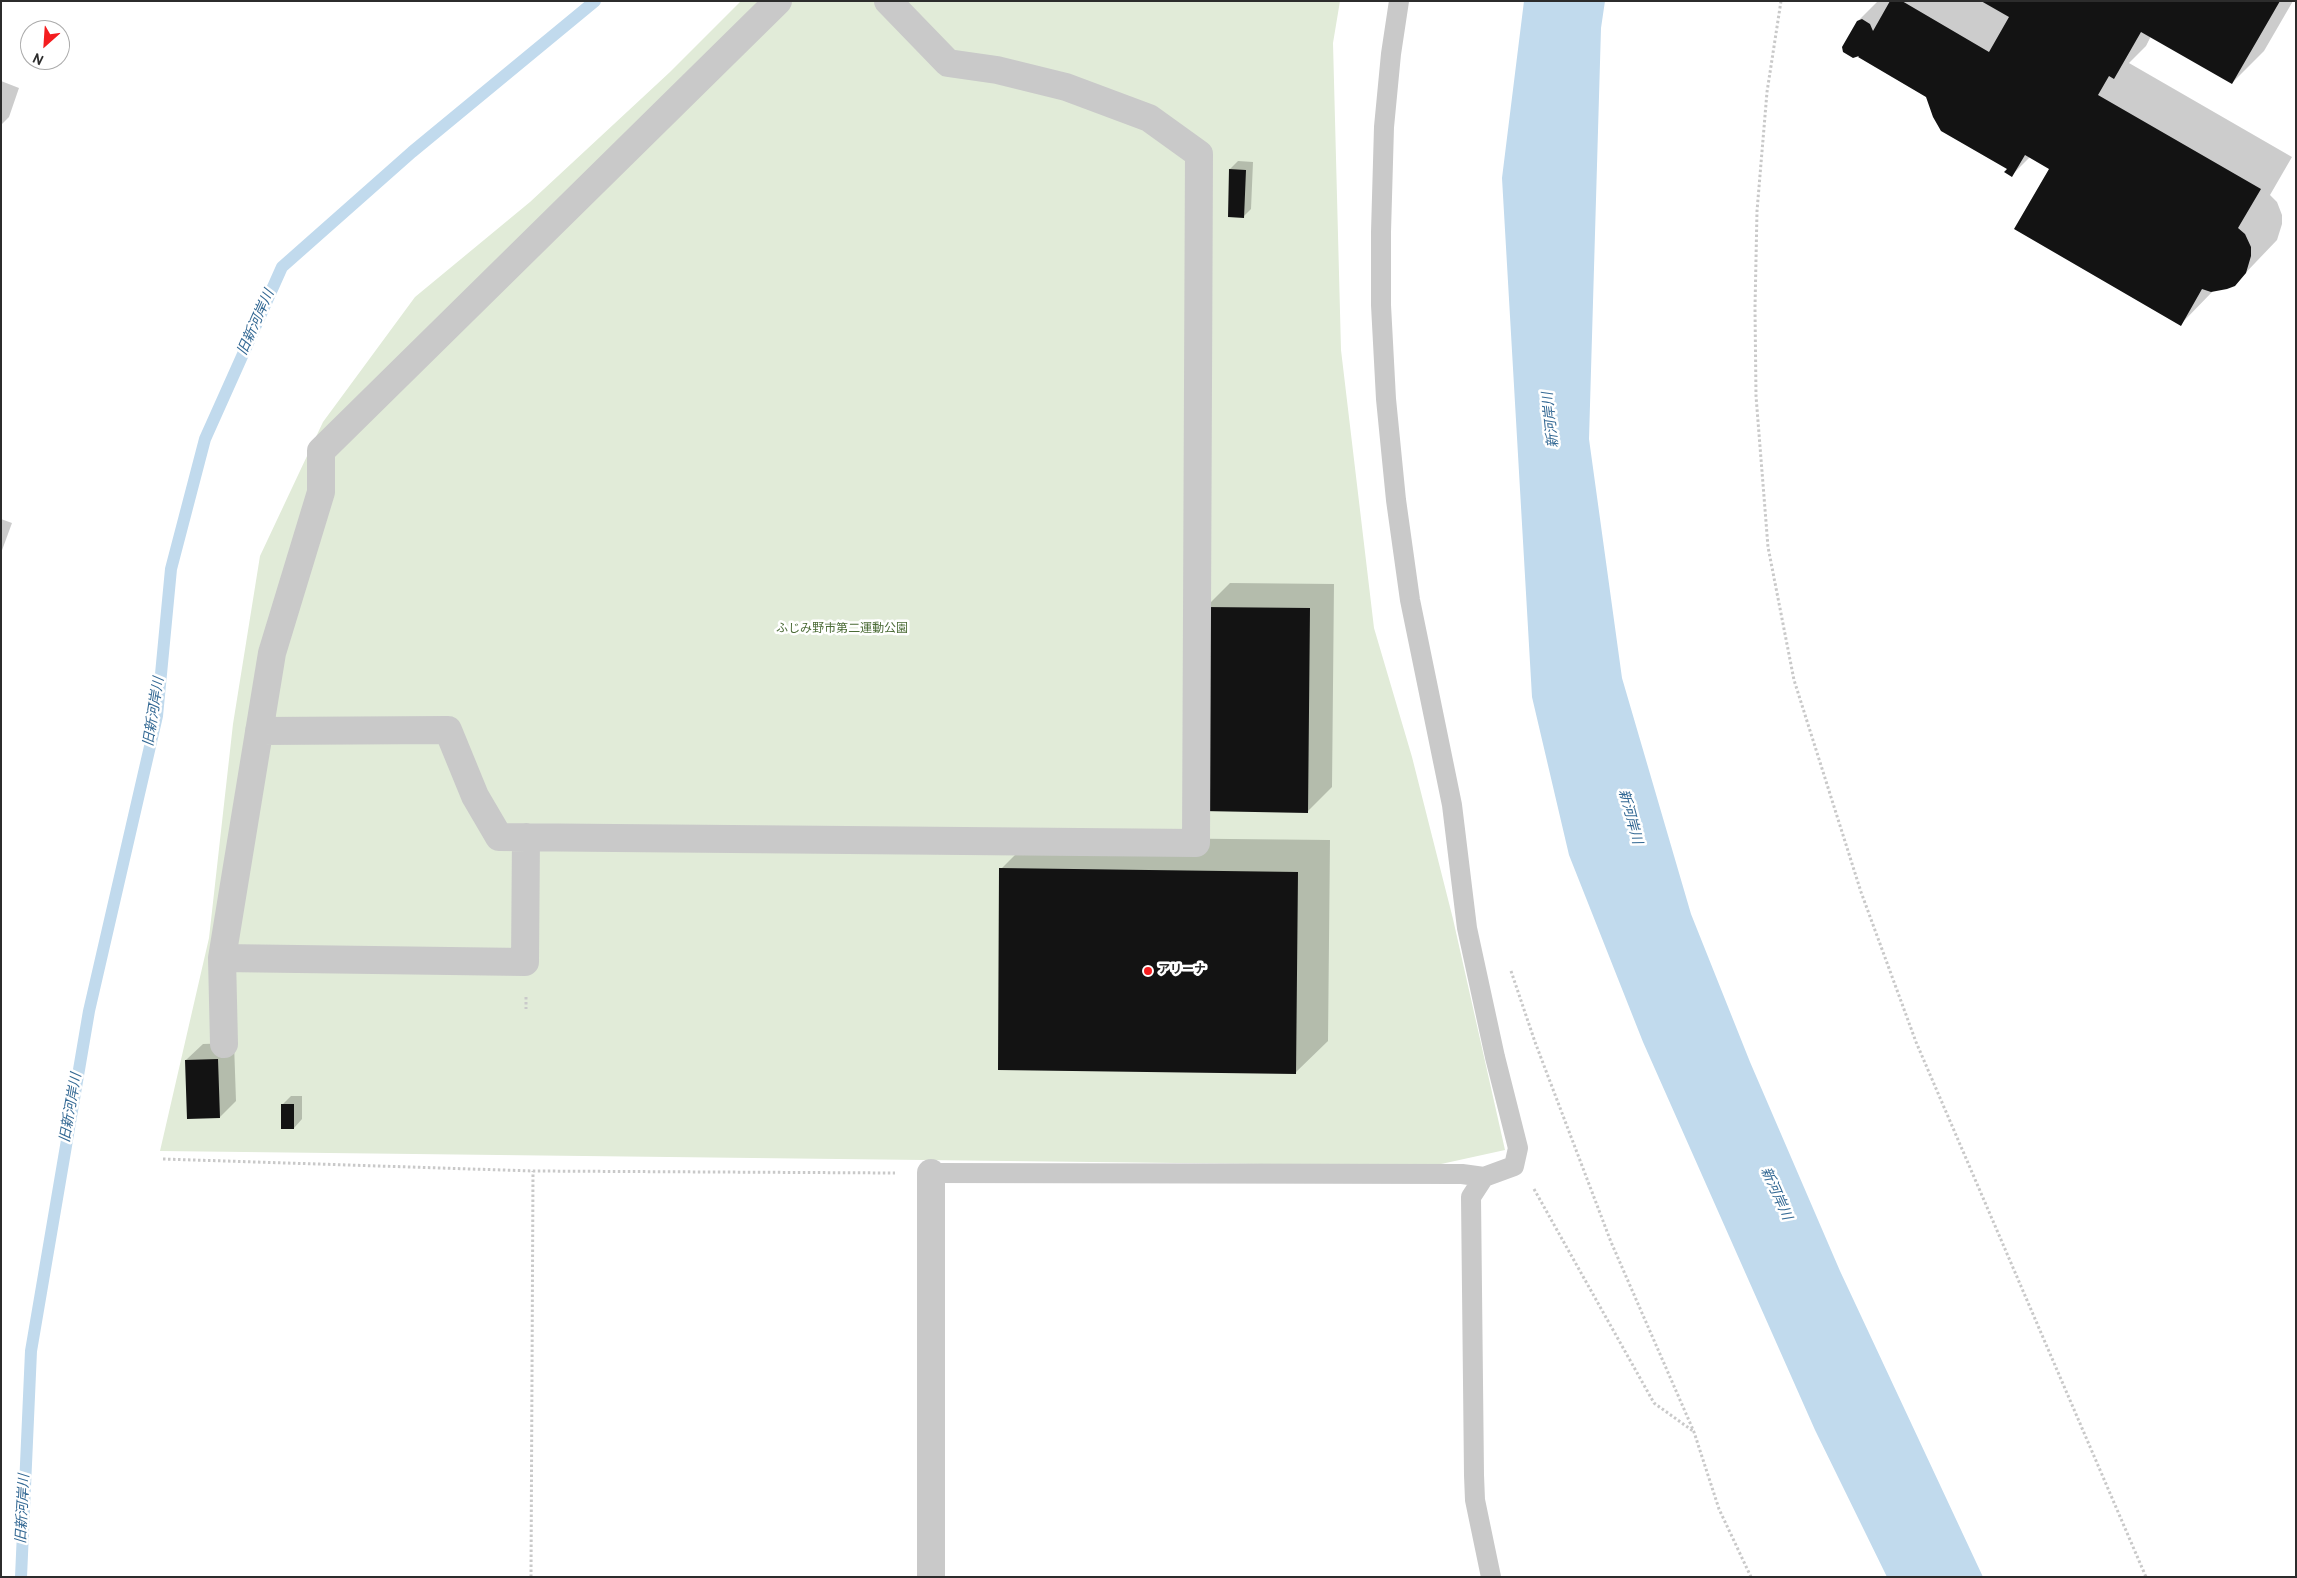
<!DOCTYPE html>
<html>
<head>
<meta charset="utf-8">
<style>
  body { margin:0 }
  #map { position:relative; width:2297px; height:1578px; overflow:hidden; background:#fff; font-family:Overpass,sans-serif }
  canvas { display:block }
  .frame { position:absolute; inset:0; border:2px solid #2c2c2c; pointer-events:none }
  .north { position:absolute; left:20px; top:20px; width:50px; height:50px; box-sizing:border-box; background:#fff; border:1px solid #ababab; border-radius:50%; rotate:206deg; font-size:14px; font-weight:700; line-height:20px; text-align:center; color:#2c2c2c }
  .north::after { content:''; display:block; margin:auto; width:18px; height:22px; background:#f41d1f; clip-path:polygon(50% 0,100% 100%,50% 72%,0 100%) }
</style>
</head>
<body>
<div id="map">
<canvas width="2297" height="1578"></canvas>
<div class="frame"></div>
<div class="north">N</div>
</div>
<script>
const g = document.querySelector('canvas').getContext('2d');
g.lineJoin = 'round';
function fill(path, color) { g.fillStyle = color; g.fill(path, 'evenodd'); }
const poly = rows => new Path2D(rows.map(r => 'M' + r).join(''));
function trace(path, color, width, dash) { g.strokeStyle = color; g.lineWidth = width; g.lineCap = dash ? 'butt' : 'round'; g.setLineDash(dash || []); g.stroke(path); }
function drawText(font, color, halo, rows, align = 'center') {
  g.font = font + ' Overpass,"Noto Sans JP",sans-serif'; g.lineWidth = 5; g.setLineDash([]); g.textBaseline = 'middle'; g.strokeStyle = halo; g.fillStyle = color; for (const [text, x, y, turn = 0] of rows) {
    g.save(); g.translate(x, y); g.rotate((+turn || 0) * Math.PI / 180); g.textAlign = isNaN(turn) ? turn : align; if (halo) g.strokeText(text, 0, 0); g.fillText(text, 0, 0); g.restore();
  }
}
fill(poly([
  [741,1,1340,1,1333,43,1341,350,1374,628,1412,757,1453,919,1505,1150,1432,1166,160,1151,209,938,233,724,260,556,323,422,415,297,530,202,670,72]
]), '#e1ebd8');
fill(poly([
  [1524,1,1605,1,1601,28,1589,439,1622,678,1691,914,1750,1062,1840,1271,1983,1577,1887,1577,1815,1430,1643,1042,1569,855,1532,697,1502,178]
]), '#c1daed');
fill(poly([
  [1878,1,2293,1,2264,51,2232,83,2151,36,2146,46,2129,63,2292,157,2270,195,2277,202,2282,215,2282,224,2277,240,2234,285,2214,290,2181,324,2051,169,2030,157,2012,175,2008,169,1928,96,1858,21],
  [1,81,19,88,9,117,1,125],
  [1238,161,1253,162,1251,209,1243,217,1230,169],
  [1,519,12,523,1,553],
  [1230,583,1334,584,1332,787,1307,812,1206,607],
  [1033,837,1330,840,1328,1041,1296,1072,1001,869],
  [234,1043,236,1101,220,1117,186,1060,203,1044],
  [291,1096,302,1096,302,1119,294,1128,283,1104]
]), '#0003');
trace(poly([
  [21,1577,31,1351,89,1011,157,716,171,569,205,439,282,267,412,152,595,1]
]), '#c1daed', 12);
fill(poly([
  [1890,1,1902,1,1989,52,2009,17,1981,1,2280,1,2232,84,2141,32,2114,79,2109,76,2098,95,2261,189,2238,228,2245,234,2251,247,2251,256,2246,273,2235,286,2227,289,2211,292,2202,289,2181,326,2014,229,2049,169,2025,155,2012,177,2004,172,2007,169,1941,131,1933,117,1926,97,1858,57,1859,56,1853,58,1843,52,1842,47,1857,21,1862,19,1870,24,1873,31],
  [1229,169,1246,170,1244,218,1228,217],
  [1205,607,1310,608,1308,813,1202,811],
  [999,868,1298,872,1296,1074,998,1070],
  [218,1059,220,1118,187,1119,185,1060],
  [281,1104,294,1104,294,1129,281,1129]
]), '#131313');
trace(poly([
  [1781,1,1767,92,1757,211,1755,308,1756,396,1768,547,1794,680,1861,892,1916,1042,2146,1577],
  [1511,971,1535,1042,1611,1242,1694,1432,1719,1509,1751,1577],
  [526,997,526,1009],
  [163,1159,533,1171,895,1173],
  [1534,1189,1654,1403,1693,1431],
  [531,1577,533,1171]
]), '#c9c9c9', 3, [2.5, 2.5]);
trace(poly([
  [931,1173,1462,1174,1484,1177,1514,1166,1518,1148,1495,1057,1467,928,1452,805,1410,600,1396,500,1386,399,1381,305,1381,232,1384,127,1391,54,1399,1],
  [1484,1177,1471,1197,1474,1475,1475,1500,1491,1577]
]), '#c9c9c9', 20);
trace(poly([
  [259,731,448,730,475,796,499,837,1196,843,1199,154,1149,118,1066,87,997,70,948,63,888,1],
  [222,958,525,962,526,837],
  [224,1044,222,958,272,653,321,492,321,451,778,1]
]), '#c9c9c9', 28);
trace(poly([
  [931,1577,931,1173]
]), '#c9c9c9', 28);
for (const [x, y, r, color] of [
  [1148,971,5,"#f41d1f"]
]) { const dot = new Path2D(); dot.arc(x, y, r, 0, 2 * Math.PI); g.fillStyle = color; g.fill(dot); trace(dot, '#fff', 2); }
drawText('12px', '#4b6b36', '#fff', [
  ["ふじみ野市第二運動公園",842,630]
]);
drawText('bold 12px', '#2c2c2c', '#fff', [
  ["アリーナ",1158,971]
], 'left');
drawText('italic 14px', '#346994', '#fff', [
  ["旧新河岸川",257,323,-66],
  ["新河岸川",1552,420,-96],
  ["旧新河岸川",155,712,-81],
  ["新河岸川",1629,817,75],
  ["旧新河岸川",72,1108,-80],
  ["新河岸川",1775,1194,66],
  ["旧新河岸川",24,1509,-87]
]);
</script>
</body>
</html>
